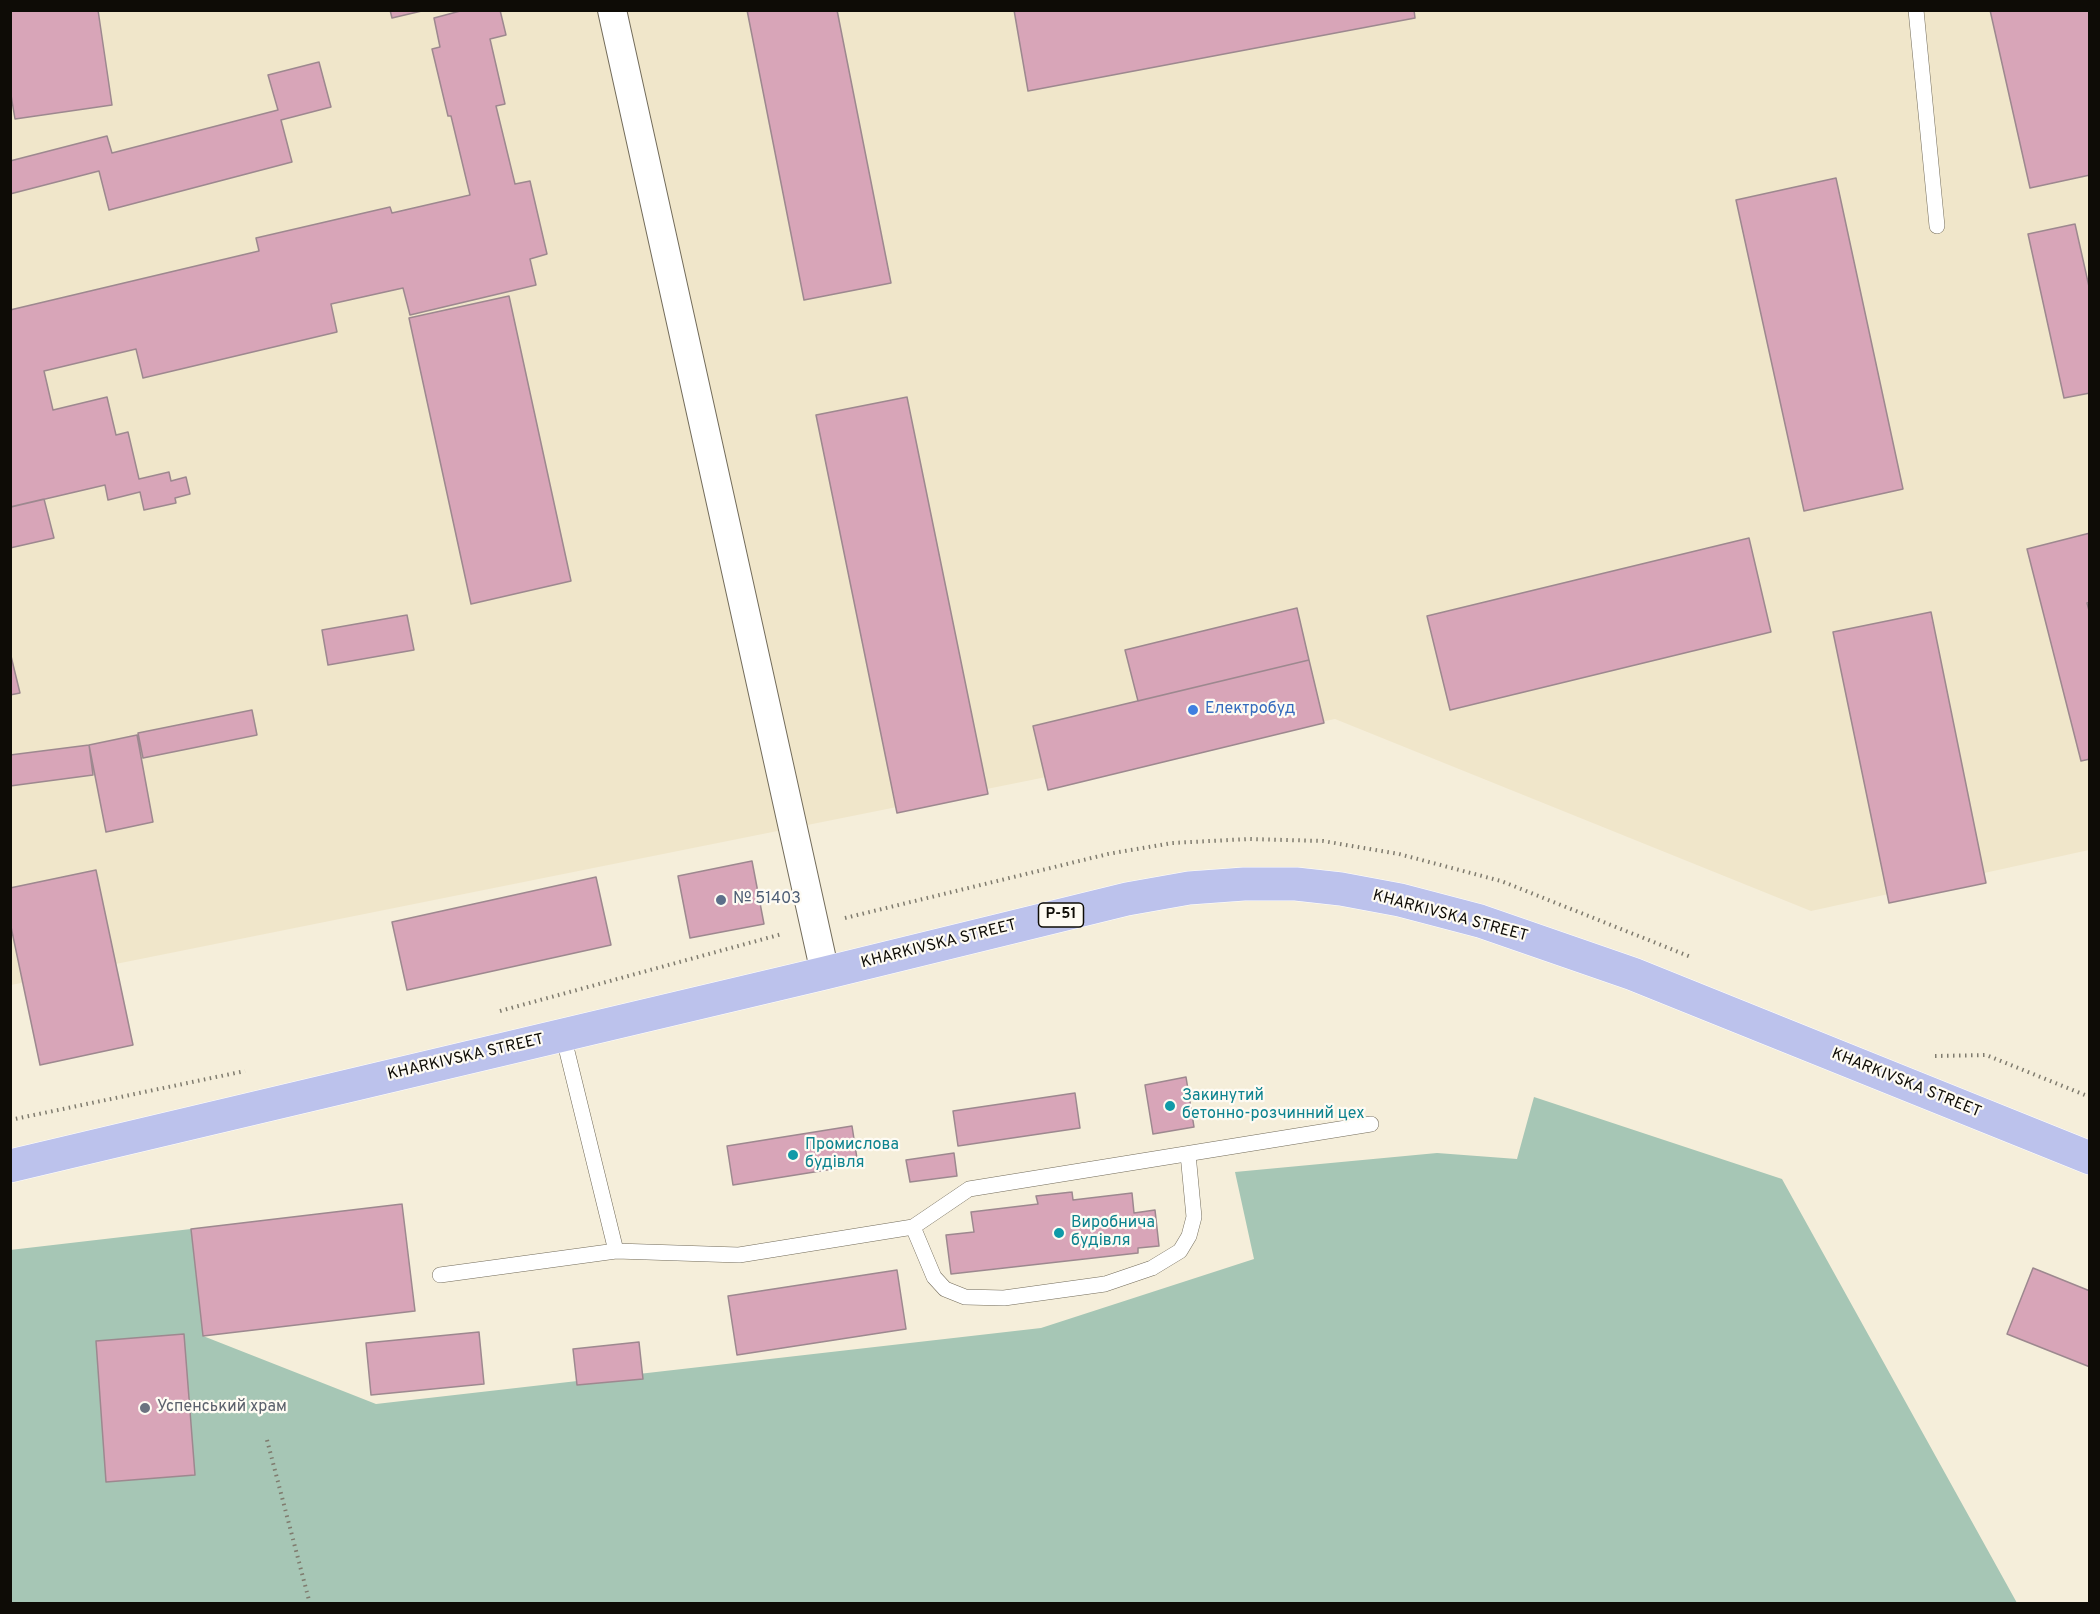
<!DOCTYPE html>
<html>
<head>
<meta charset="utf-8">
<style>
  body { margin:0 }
  #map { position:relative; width:2100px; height:1614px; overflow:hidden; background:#f5eeda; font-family:Overpass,sans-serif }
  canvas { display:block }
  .frame { position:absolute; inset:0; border:12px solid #0e0c06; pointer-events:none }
</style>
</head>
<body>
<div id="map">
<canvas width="2100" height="1614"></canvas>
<div class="frame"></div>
</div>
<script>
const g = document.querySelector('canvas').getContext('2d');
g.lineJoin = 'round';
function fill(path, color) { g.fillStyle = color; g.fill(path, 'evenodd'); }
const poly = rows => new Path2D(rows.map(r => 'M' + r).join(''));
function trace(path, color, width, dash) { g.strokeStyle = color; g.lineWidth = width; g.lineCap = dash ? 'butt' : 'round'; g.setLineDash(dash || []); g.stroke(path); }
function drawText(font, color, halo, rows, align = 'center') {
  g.font = font + ' Overpass,sans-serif'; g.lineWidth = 4.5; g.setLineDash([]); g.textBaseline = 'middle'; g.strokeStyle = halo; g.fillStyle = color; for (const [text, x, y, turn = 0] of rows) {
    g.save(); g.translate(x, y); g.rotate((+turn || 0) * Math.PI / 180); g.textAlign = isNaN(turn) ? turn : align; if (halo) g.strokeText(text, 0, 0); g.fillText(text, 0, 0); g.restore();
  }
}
fill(poly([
  [11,11,2089,11,2089,850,1811,911,1335,719,11,985]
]), '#f0e6ca');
fill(poly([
  [1534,1097,1782,1179,2017,1603,11,1603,10,1250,191,1229,203,1336,376,1404,1041,1328,1254,1259,1235,1172,1437,1153,1517,1159]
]), '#a6c6b5');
const building = poly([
  [10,10,98,10,112,105,15,119,10,89,10,10],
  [390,10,426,10,392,18,390,10],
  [464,10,500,10,506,35,490,39,505,104,496,106,515,184,530,181,547,254,530,259,536,285,410,315,403,288,331,304,337,332,143,378,136,349,44,371,53,410,107,397,116,435,128,432,139,479,169,472,171,481,186,477,190,494,175,498,176,503,144,510,140,492,108,500,105,485,11,507,10,310,259,251,256,238,390,207,392,213,470,195,451,116,448,116,432,49,440,47,434,18,464,10],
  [747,10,837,10,891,283,804,300,747,10],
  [1014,10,1414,10,1415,18,1028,91,1014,10],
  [1990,10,2090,10,2090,175,2030,188,1990,10],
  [319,62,331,107,281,120,292,162,109,210,99,171,10,194,10,161,107,136,112,153,278,110,268,75,319,62],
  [1836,178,1903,489,1804,511,1736,200,1836,178],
  [2075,224,2090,291,2090,393,2064,398,2028,234,2075,224],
  [509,296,571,581,471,604,409,318,509,296],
  [907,397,988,794,897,813,816,415,907,397],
  [44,499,54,538,10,548,10,507,44,499],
  [2090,533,2090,602,2087,603,2090,614,2090,759,2081,761,2027,549,2090,533],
  [1749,538,1771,632,1450,710,1427,616,1749,538],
  [1297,608,1309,660,1138,701,1125,650,1297,608],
  [1931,612,1986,883,1889,903,1833,632,1931,612],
  [407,615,414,650,328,665,322,630,407,615],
  [10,652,20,693,10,695,10,652],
  [1309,660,1324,723,1048,790,1033,726,1309,660],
  [252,710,257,735,143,758,138,733,252,710],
  [137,735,153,822,106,832,89,745,137,735],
  [89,745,93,775,10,786,10,755,89,745],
  [752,861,764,924,690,938,678,876,752,861],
  [96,870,133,1045,40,1065,10,922,10,888,96,870],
  [596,877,611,945,407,990,392,922,596,877],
  [1186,1077,1194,1127,1153,1134,1145,1085,1186,1077],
  [1075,1093,1080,1128,958,1146,953,1111,1075,1093],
  [852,1126,858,1165,733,1185,727,1146,852,1126],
  [954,1153,957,1176,910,1182,906,1160,954,1153],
  [1072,1192,1073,1200,1132,1193,1134,1213,1155,1210,1159,1246,1138,1248,1138,1253,951,1274,946,1235,974,1232,971,1212,1038,1204,1036,1196,1072,1192],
  [402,1204,415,1311,203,1336,191,1229,402,1204],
  [2033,1268,2090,1291,2090,1367,2007,1334,2033,1268],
  [897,1270,906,1329,737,1355,728,1296,897,1270],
  [479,1332,484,1384,371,1395,366,1343,479,1332],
  [184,1334,195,1475,106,1482,96,1341,184,1334],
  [639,1342,643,1379,577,1385,573,1349,639,1342]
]);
fill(building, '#d8a5b8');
trace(building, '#9d888f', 1.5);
const service = poly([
  [1916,10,1937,226],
  [563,1035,616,1251,739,1255,913,1227,969,1189,1371,1124],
  [913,1227,934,1277,945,1289,965,1297,1004,1298,1105,1284,1152,1268,1180,1251,1189,1236,1194,1217,1188,1154],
  [440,1275,616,1251]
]);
const minor = poly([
  [612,10,825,973]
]);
const primary = poly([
  [10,1166,825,973,1127,899,1189,888,1244,884,1296,884,1341,889,1400,900,1480,921,1633,974,2090,1158]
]);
trace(service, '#736c5b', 16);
trace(minor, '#736c5b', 30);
trace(primary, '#fff', 34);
trace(poly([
  [845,918,1108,854,1172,843,1249,839,1323,841,1399,854,1501,881,1691,957],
  [500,1011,782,934],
  [1935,1056,1986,1055,2090,1097],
  [10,1120,245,1071],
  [267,1440,310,1604]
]), '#7f7b6e', 4, [1.5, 4.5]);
trace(service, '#fff', 15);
trace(minor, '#fff', 28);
trace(primary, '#bcc2ec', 33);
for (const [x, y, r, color] of [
  [1193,710,6,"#3f7fe0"],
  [721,900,6,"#5c6f8a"],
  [1170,1106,6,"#0f9aa8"],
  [793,1155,6,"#0f9aa8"],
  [1059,1233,6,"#0f9aa8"],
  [145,1408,6,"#6b7280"]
]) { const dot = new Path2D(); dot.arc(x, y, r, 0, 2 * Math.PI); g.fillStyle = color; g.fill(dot); trace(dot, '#fefbf3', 2); }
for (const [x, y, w] of [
  [1061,915,45]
]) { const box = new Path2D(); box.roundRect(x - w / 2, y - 12, w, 24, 4.5); g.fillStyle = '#fefbf3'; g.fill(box); trace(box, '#0e0c06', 1.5); }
drawText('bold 15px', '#0e0c06', null, [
  ["Р-51",1061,915]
]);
drawText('16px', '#366cbe', '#fefbf3', [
  ["Електробуд",1205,710]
], 'left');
drawText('16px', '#4e5e75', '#fefbf3', [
  ["№ 51403",733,900]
], 'left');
drawText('16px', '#0e0c06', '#fefbf3', [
  ["KHARKIVSKA STREET",1450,917,15],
  ["KHARKIVSKA STREET",939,945,-14],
  ["KHARKIVSKA STREET",466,1058,-13],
  ["KHARKIVSKA STREET",1906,1084,22]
]);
drawText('16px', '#0d838f', '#fefbf3', [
  ["Закинутий",1182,1097],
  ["бетонно-розчинний цех",1182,1115],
  ["Промислова",805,1146],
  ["будівля",805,1164],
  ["Виробнича",1071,1224],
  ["будівля",1071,1242]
], 'left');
drawText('16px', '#5b616d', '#fefbf3', [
  ["Успенський храм",157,1408]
], 'left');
</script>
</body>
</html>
